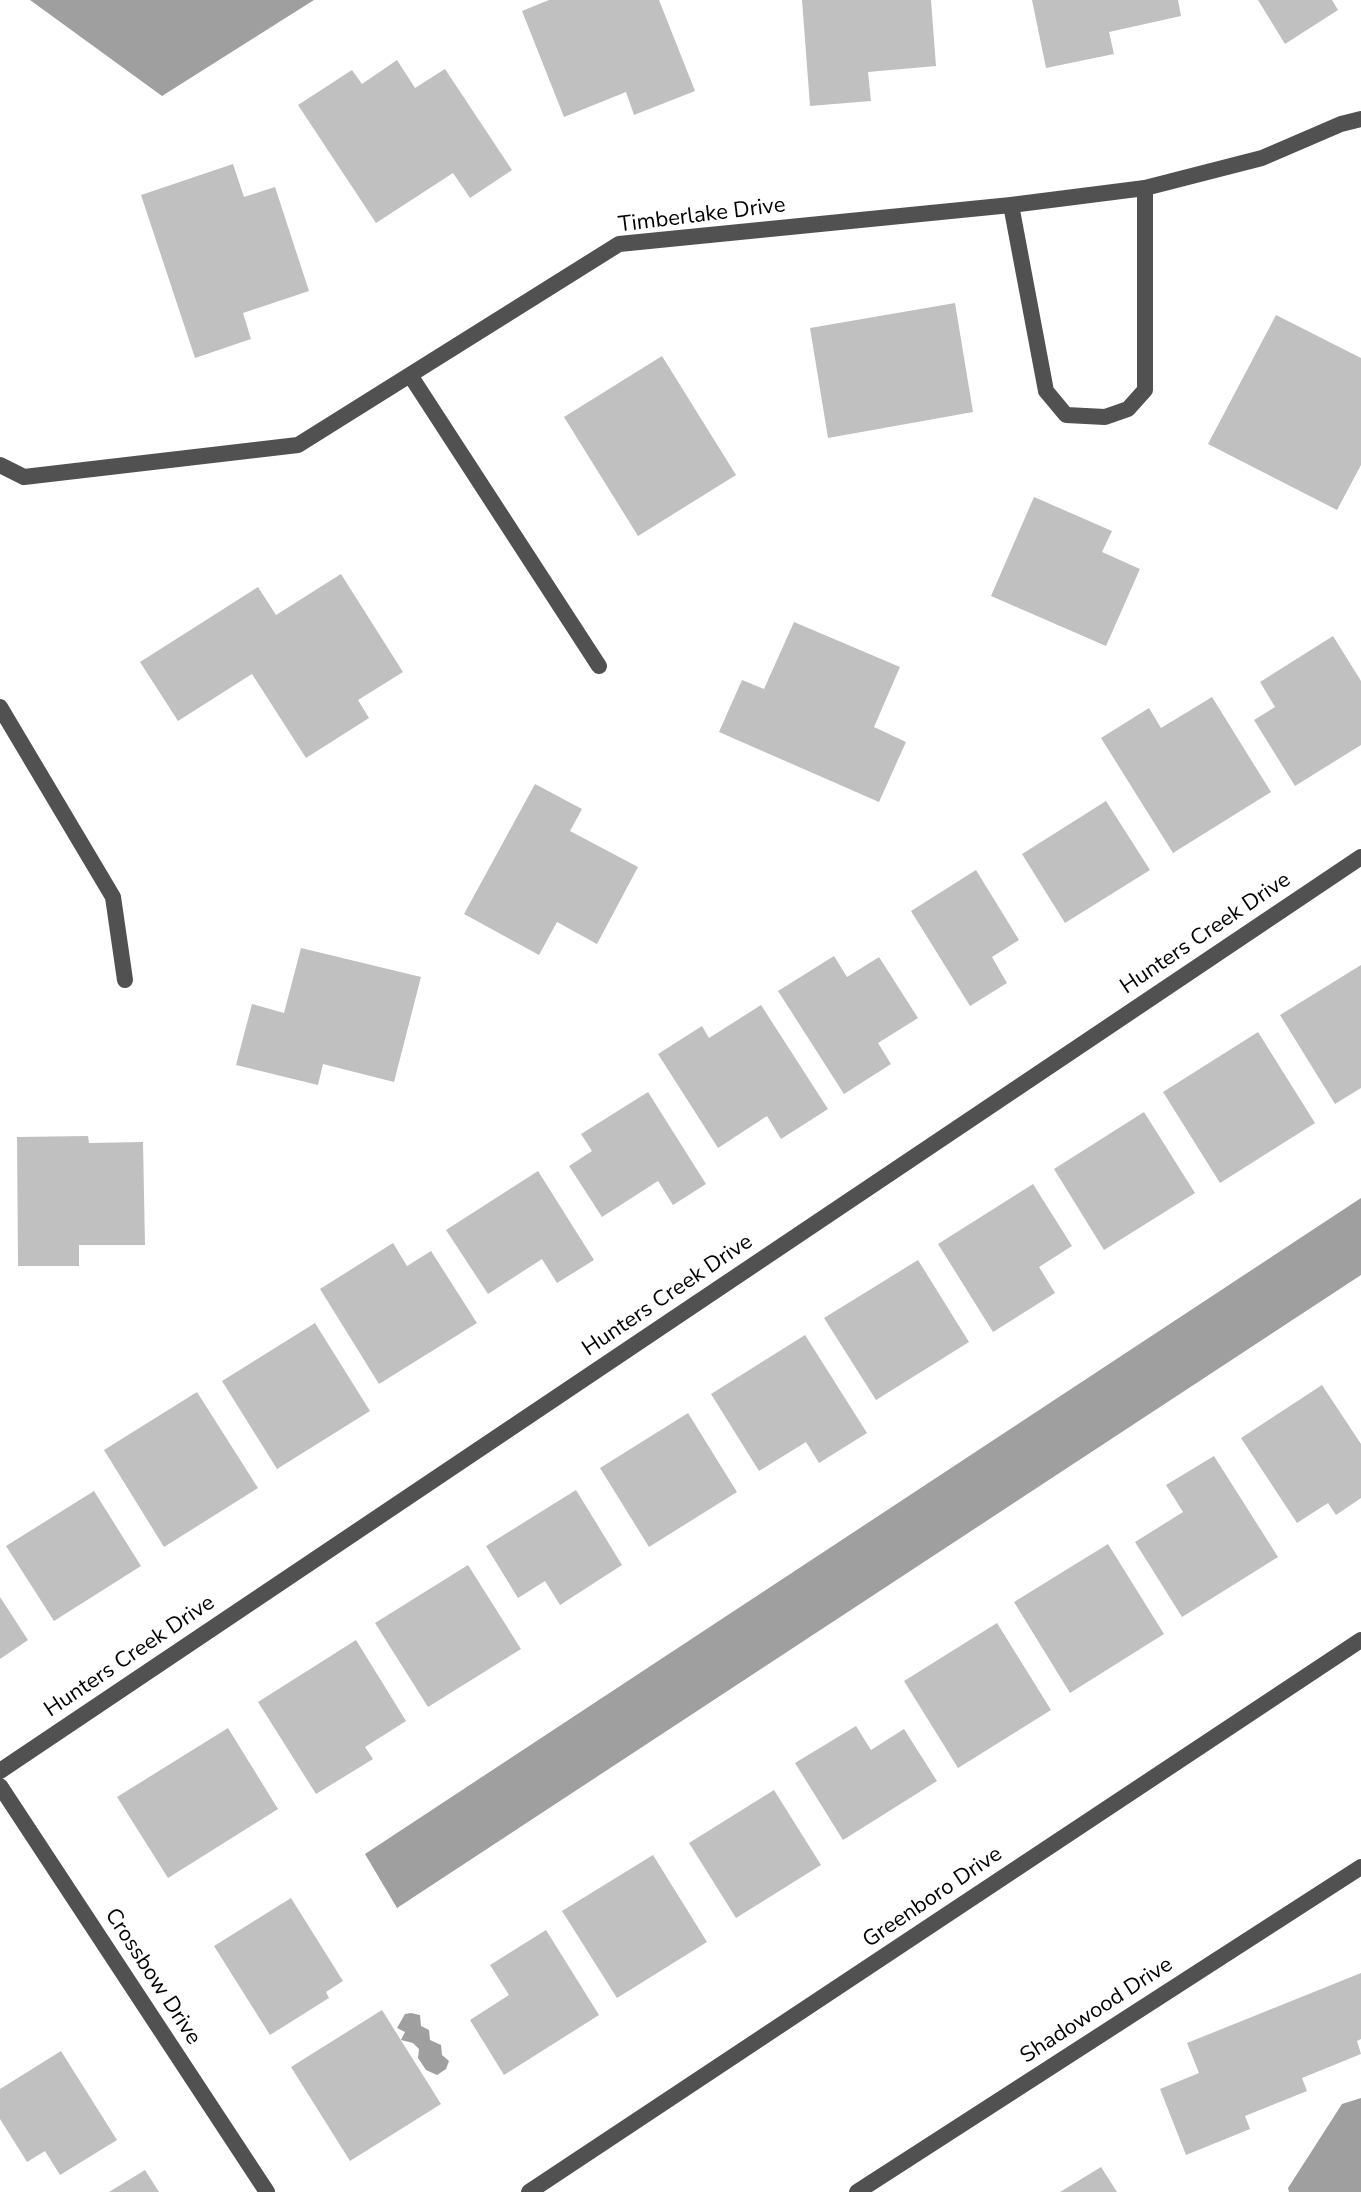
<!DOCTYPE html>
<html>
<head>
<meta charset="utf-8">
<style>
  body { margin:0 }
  canvas { display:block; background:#fff }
</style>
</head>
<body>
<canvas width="1361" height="2192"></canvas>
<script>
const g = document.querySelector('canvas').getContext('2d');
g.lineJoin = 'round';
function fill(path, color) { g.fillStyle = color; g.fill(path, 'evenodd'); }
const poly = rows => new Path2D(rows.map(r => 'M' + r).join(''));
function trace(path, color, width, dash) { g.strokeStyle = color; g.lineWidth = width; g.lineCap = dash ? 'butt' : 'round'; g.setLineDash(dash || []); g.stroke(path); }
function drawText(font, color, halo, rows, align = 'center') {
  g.font = font + ' "Nunito Sans",sans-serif'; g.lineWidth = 6; g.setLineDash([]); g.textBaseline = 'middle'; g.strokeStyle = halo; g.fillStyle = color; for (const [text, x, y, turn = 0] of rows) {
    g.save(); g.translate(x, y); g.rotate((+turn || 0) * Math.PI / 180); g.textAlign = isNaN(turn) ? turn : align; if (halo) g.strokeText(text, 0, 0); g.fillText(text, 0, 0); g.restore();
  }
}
fill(poly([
  [30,0,314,0,162,96],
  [1361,1198,1361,1275,397,1908,365,1854],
  [411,2013,420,2015,421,2026,429,2030,430,2040,441,2045,442,2055,449,2061,446,2069,437,2075,426,2070,418,2058,419,2049,413,2043,401,2040,405,2032,397,2028,405,2014],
  [1361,2098,1361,2192,1289,2192,1288,2188,1342,2104]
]), '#9f9f9f');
fill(poly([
  [549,0,659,0,695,91,634,115,626,92,564,117,522,11],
  [802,0,931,0,936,66,868,72,871,101,810,106],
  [1032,0,1178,0,1181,16,1109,32,1114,54,1046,68],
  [1258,0,1332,0,1338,10,1285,44],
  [397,60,415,88,445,69,512,170,470,198,453,173,376,223,298,105,352,70,362,84],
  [233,164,244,197,275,187,309,291,243,313,251,339,195,358,141,195],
  [955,303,973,412,828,438,810,328],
  [1276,315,1361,358,1361,465,1337,510,1208,444],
  [662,356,736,475,638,536,564,417],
  [1034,497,1112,531,1102,552,1140,569,1106,646,991,596],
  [341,574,403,672,358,700,369,718,306,758,252,674,178,721,140,662,258,587,276,615],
  [794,622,900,667,874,727,906,742,879,802,719,732,742,680,764,689],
  [1333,636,1361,681,1361,745,1295,786,1254,720,1275,707,1260,682],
  [1212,697,1271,792,1173,853,1101,738,1149,708,1161,728],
  [535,784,582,809,570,831,638,867,597,944,557,922,539,955,464,914],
  [1106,801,1150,870,1065,923,1022,854],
  [976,870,1019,940,992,957,1007,983,970,1006,911,911],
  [301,948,421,977,394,1082,323,1064,318,1085,236,1065,252,1004,284,1013],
  [834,956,847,977,879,957,918,1018,878,1043,891,1064,844,1094,778,991],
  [1361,965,1361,1088,1335,1104,1280,1015],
  [761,1005,828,1109,781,1139,767,1116,718,1148,658,1054,702,1026,709,1038],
  [1258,1032,1315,1123,1220,1183,1163,1092],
  [648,1092,706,1184,673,1205,658,1181,602,1217,569,1166,592,1151,581,1134],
  [1144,1112,1195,1193,1104,1250,1054,1169],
  [88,1136,89,1143,143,1142,145,1245,79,1245,79,1266,18,1266,17,1137],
  [538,1171,594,1260,557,1283,542,1259,488,1294,446,1230],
  [1033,1184,1072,1246,1039,1267,1055,1293,993,1332,938,1244],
  [393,1243,407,1266,431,1251,477,1323,379,1384,320,1289],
  [918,1260,969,1342,876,1400,824,1318],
  [315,1323,370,1411,277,1469,222,1381],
  [805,1335,867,1433,819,1463,806,1442,759,1471,711,1394],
  [1322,1385,1361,1444,1361,1498,1336,1515,1328,1503,1297,1523,1241,1438],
  [197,1392,258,1488,164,1547,104,1450],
  [688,1413,737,1492,649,1547,600,1468],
  [1214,1456,1278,1557,1182,1617,1135,1542,1183,1512,1166,1485],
  [576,1490,622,1565,560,1605,545,1581,518,1598,486,1546],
  [94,1491,141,1566,54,1621,6,1546],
  [1108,1544,1164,1634,1070,1693,1014,1602],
  [468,1565,521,1649,428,1707,375,1623],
  [0,1597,28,1640,0,1659],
  [997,1623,1051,1710,958,1768,904,1681],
  [356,1640,406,1721,365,1747,373,1759,316,1794,258,1702],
  [856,1726,871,1750,904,1729,937,1781,843,1840,795,1763],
  [228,1728,278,1809,168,1878,117,1797],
  [774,1790,821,1865,736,1918,689,1843],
  [653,1855,707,1942,617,1998,562,1911],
  [291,1898,343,1981,326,1992,329,1998,270,2035,214,1946],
  [546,1930,599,2015,504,2075,470,2020,509,1995,490,1965],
  [1361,1973,1361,2039,1357,2041,1361,2054,1302,2078,1307,2091,1245,2116,1250,2129,1186,2155,1160,2089,1199,2073,1187,2043],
  [382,2010,441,2104,350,2161,291,2067],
  [61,2051,117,2140,60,2175,45,2151,27,2162,0,2119,0,2089],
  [1101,2167,1117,2192,1060,2192],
  [145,2170,159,2192,109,2192]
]), '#c0c0c0');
trace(poly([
  [1011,205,1046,391,1066,415,1105,417,1128,409,1145,390,1145,188]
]), '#515151', 16);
trace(poly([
  [410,375,599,666],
  [0,465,24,477,298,445,619,244,1011,205,1145,188,1262,158,1341,124,1361,119],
  [0,707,113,897,125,980],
  [0,1771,1361,857],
  [0,1786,267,2192],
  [529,2192,1361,1640],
  [857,2192,1361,1867]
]), '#515151', 16);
drawText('22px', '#000', '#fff', [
  ["Timberlake Drive",702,216,-7],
  ["Hunters Creek Drive",1206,934,-34],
  ["Hunters Creek Drive",668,1296,-34],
  ["Hunters Creek Drive",130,1657,-34],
  ["Greenboro Drive",933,1898,-34],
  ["Crossbow Drive",152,1977,57],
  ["Shadowood Drive",1097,2011,-33]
]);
</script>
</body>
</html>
